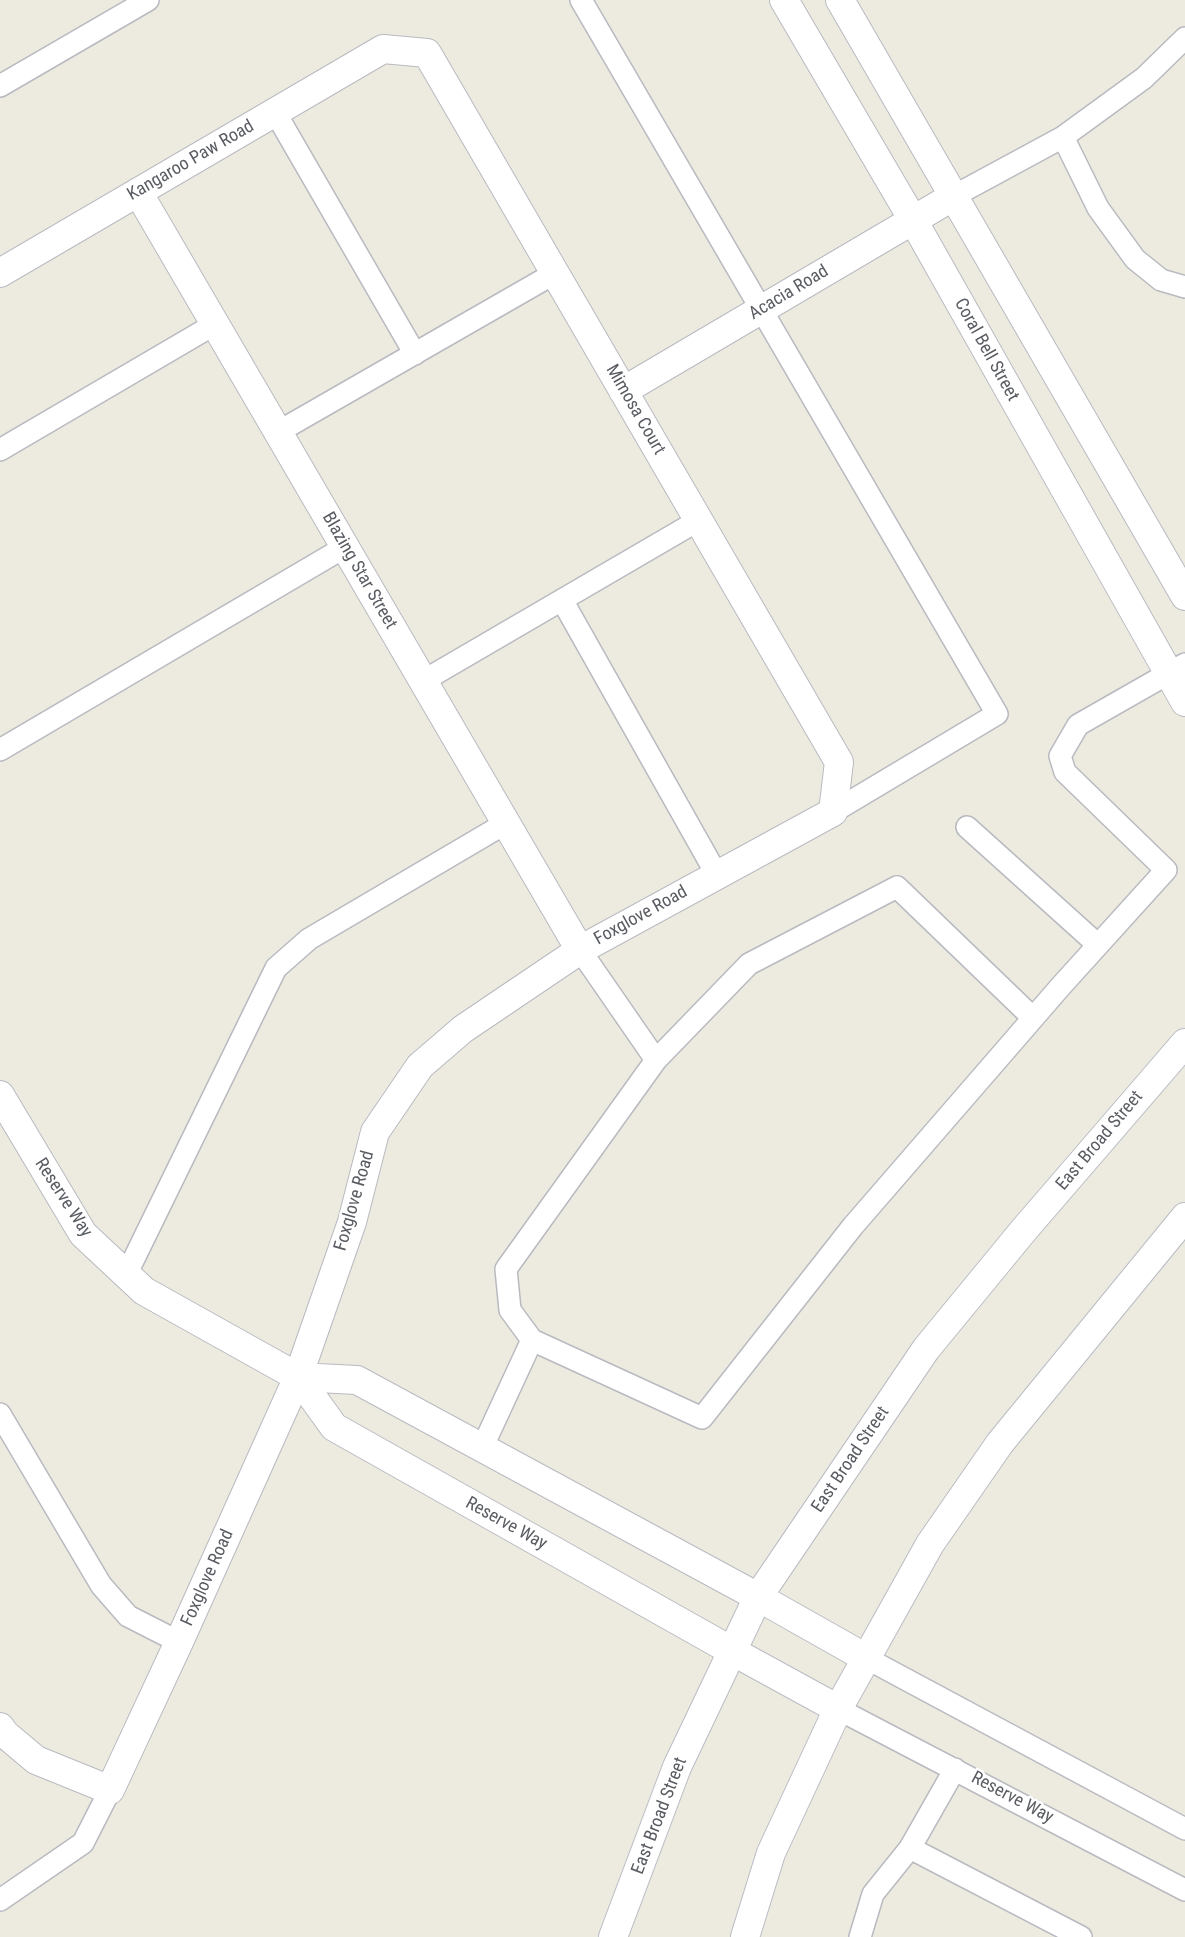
<!DOCTYPE html>
<html>
<head>
<meta charset="utf-8">
<style>
  body { margin:0 }
  canvas { display:block; background:#edebe0 }
</style>
</head>
<body>
<canvas width="1185" height="1937"></canvas>
<script>
const g = document.querySelector('canvas').getContext('2d');
g.lineJoin = 'round';
const poly = rows => new Path2D(rows.map(r => 'M' + r).join(''));
function trace(path, color, width, dash) { g.strokeStyle = color; g.lineWidth = width; g.lineCap = dash ? 'butt' : 'round'; g.setLineDash(dash || []); g.stroke(path); }
function drawText(font, color, halo, rows, align = 'center') {
  g.font = font + ' "Roboto Condensed",sans-serif'; g.lineWidth = 5; g.setLineDash([]); g.textBaseline = 'middle'; g.strokeStyle = halo; g.fillStyle = color; for (const [text, x, y, turn = 0] of rows) {
    g.save(); g.translate(x, y); g.rotate((+turn || 0) * Math.PI / 180); g.textAlign = isNaN(turn) ? turn : align; if (halo) g.strokeText(text, 0, 0); g.fillText(text, 0, 0); g.restore();
  }
}
const service = poly([
  [581,0,997,714,833,812],
  [1185,38,1144,78,1063,137,1098,208,1135,259,1161,280,1185,287],
  [0,86,148,0],
  [275,112,415,354],
  [954,196,1063,137],
  [278,432,555,273],
  [0,450,215,324],
  [562,600,717,875],
  [423,681,699,520],
  [0,750,345,547],
  [967,827,1098,945],
  [580,950,656,1060],
  [126,1275,276,968,309,939,506,823],
  [532,1340,510,1310,506,1269,656,1060,749,964,897,887,1033,1018],
  [0,1414,101,1585,128,1616,179,1642],
  [482,1448,532,1340,702,1418,853,1226,1061,986,1166,870,1065,772,1060,756,1078,725,1185,664],
  [866,1658,1185,1829],
  [838,1709,1185,1890],
  [910,1848,1081,1937],
  [0,1900,83,1843,110,1790],
  [860,1937,873,1894,910,1848,955,1769]
]);
const minor = poly([
  [784,0,913,220,1185,702],
  [840,0,1185,596],
  [138,192,580,950],
  [0,273,383,49,427,53,839,762,833,812,580,950,463,1029,420,1066,375,1132,352,1222,298,1377,179,1642,110,1790,36,1760,5,1734,0,1727],
  [623,391,954,196],
  [0,1095,83,1234,144,1291,298,1377,357,1380,758,1597],
  [298,1377,334,1427,732,1651]
]);
const secondary = poly([
  [758,1597,866,1658],
  [732,1651,838,1709],
  [613,1937,677,1767,758,1597,926,1349,1023,1231,1185,1043],
  [745,1937,771,1853,838,1709,930,1544,1000,1443,1185,1217]
]);
trace(service, '#b8bac0', 24);
trace(minor, '#b8bac0', 30);
trace(secondary, '#b9bcc3', 30);
trace(service, '#fff', 21);
trace(minor, '#fff', 28);
trace(secondary, '#fff', 28);
drawText('18px', '#595c62', '#fff', [
  ["Kangaroo Paw Road",191,161,-30],
  ["Acacia Road",789,293,-31],
  ["Coral Bell Street",986,350,61],
  ["Mimosa Court",635,410,60],
  ["Blazing Star Street",359,571,60],
  ["Foxglove Road",641,916,-29],
  ["East Broad Street",1100,1141,-50],
  ["Reserve Way",63,1198,57],
  ["Foxglove Road",355,1201,-74],
  ["East Broad Street",851,1460,-56],
  ["Reserve Way",506,1524,29],
  ["Foxglove Road",208,1578,-66],
  ["Reserve Way",1012,1798,28],
  ["East Broad Street",660,1816,-69]
]);
</script>
</body>
</html>
